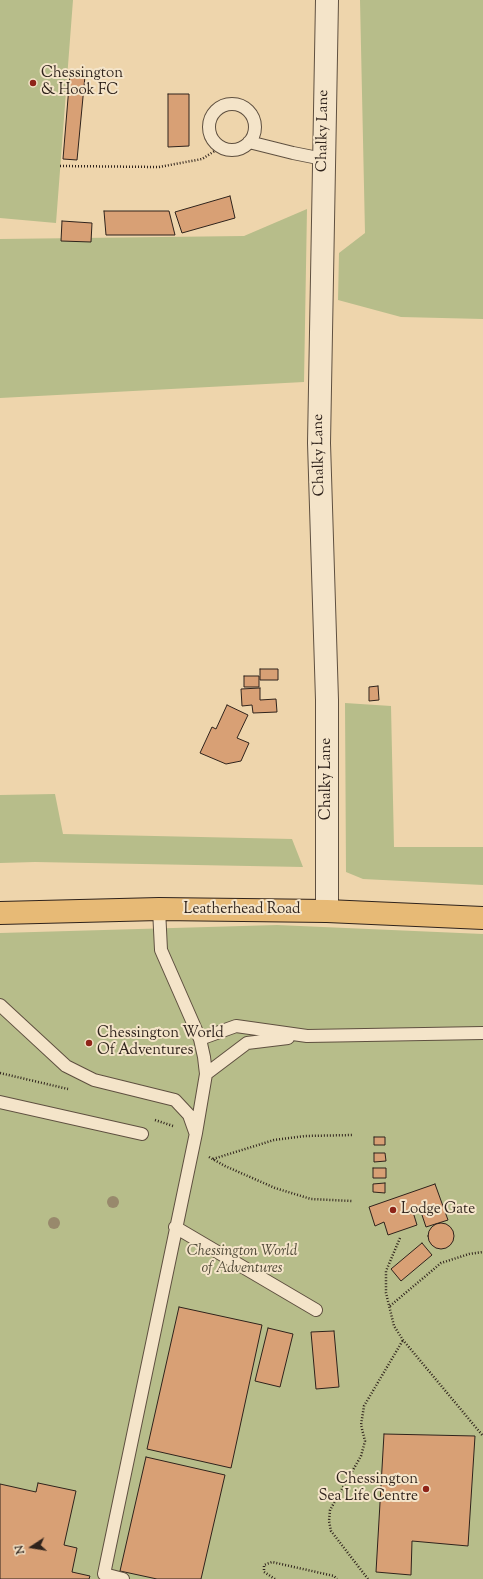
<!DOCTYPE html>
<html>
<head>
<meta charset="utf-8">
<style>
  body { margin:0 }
  #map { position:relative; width:483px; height:1579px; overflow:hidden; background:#eed5ac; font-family:"Sorts Mill Goudy",serif }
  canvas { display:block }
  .north { position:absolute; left:12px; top:1527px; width:40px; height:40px; -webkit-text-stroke:3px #f4e4c9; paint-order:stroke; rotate:258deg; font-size:11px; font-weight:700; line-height:16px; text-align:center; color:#2f231c }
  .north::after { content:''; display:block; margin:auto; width:14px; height:18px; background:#2f231c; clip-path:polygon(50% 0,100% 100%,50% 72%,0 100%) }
</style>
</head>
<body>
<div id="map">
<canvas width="483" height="1579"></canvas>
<div class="north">N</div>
</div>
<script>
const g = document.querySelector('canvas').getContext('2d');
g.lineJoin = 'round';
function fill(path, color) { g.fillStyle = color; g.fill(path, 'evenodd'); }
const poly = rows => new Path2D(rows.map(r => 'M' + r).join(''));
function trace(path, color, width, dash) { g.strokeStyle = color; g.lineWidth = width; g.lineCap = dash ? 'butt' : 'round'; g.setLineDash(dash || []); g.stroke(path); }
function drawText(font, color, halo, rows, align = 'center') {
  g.font = font + ' "Sorts Mill Goudy",serif'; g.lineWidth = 4; g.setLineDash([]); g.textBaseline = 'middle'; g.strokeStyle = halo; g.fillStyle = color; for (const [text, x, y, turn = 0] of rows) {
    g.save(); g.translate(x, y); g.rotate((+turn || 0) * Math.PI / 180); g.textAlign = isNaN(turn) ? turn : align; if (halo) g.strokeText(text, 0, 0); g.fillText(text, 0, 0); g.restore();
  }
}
fill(poly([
  [0,0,73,0,56,223,0,218],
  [360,0,483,0,483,319,401,317,338,300,339,253,365,233],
  [307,209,304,382,0,398,0,239,244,236],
  [345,703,391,706,394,847,483,847,483,885,363,879,346,872],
  [55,794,63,834,292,839,303,867,35,862,0,863,0,795],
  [277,925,483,934,483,1579,0,1579,0,933]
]), '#b7bd8a');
const building = poly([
  [70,74,85,76,77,160,63,159,70,74],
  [168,94,189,94,189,146,168,147,168,94],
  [230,196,235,218,182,233,175,212,230,196],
  [104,211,169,211,175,235,106,235,104,211],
  [62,221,92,223,91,242,61,241,62,221],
  [260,669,278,669,278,680,260,680,260,669],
  [244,676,259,676,259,687,244,687,244,676],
  [378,686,379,700,369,701,369,687,378,686],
  [260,688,260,700,276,699,277,712,253,713,252,705,242,706,241,689,260,688],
  [227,705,248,715,237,738,249,743,241,761,226,764,200,753,212,727,216,729,227,705],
  [374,1137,385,1137,385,1145,374,1145,374,1137],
  [374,1153,385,1153,386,1161,374,1162,374,1153],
  [373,1168,386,1168,386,1178,373,1178,373,1168],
  [385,1183,385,1193,373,1192,373,1184,385,1183],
  [435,1184,448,1220,426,1227,420,1209,413,1212,417,1225,388,1235,384,1222,375,1226,369,1207,435,1184],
  '428 1236a13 13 0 1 1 26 0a13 13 0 1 1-26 0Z',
  [422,1243,432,1255,401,1281,391,1269,422,1243],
  [179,1307,262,1325,231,1468,147,1449,179,1307],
  [268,1328,293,1334,280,1387,255,1381,268,1328],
  [334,1331,339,1387,316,1389,311,1332,334,1331],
  [384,1434,475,1436,468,1546,412,1541,411,1575,376,1572,384,1434],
  [146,1457,225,1475,201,1579,157,1579,120,1571,146,1457],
  [38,1483,76,1491,64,1545,77,1548,72,1572,90,1576,89,1579,0,1579,0,1484,36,1492,38,1483]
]);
fill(building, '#d8a075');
trace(building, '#2f231c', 1);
const lane = poly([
  '209 127a23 23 0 1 1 46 0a23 23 0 1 1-46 0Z',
  [249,142,293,153,323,159],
  [0,1005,66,1066,94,1080,175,1100,189,1115,195,1132],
  [200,1039,236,1026,307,1036,483,1033],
  [206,1074,247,1043,288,1038],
  [0,1102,142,1134],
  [175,1227,316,1310],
  [123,1579,104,1574,196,1133,206,1074,204,1057,200,1039,161,950,159,909]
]);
const street = poly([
  [327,0,319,443,327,700,327,911]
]);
const highway = poly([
  [0,913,159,909,327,911,483,918]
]);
trace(lane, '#5f5040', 14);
trace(street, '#5f5040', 24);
trace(highway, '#2f231c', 24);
trace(poly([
  [60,166,159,167,202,159,221,147],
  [0,1073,68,1089],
  [155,1120,173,1126],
  [209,1157,225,1166,275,1188,311,1199,352,1201],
  [213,1159,274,1140,305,1136,353,1135],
  [400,1238,386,1271,386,1293,394,1326,403,1340,483,1436],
  [390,1306,441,1263,469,1254,483,1252],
  [275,1579,264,1572,264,1565,272,1562,334,1576,337,1579],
  [368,1579,331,1531,329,1521,330,1510,361,1456,365,1441,361,1425,364,1406,403,1340]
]), '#2f231c', 2.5, [1, 2]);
trace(lane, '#f4e4c9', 12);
trace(street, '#f4e4c9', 22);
trace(highway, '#e7ba76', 22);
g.fillStyle = '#98896c';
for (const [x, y] of [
  [113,1202],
  [54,1223]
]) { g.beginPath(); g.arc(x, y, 6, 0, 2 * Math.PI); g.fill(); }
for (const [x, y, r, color] of [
  [33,83,4,"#8f2418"],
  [89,1043,4,"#8f2418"],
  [393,1210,4,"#8f2418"],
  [426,1489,4,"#8f2418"]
]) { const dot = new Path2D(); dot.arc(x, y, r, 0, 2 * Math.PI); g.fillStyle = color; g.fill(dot); trace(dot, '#f4e4c9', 1.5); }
drawText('15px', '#2f231c', '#f4e4c9', [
  ["Chessington",41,74],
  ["& Hook FC",41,91],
  ["Chessington World",97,1034],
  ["Of Adventures",97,1051],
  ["Lodge Gate",401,1210],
  ["Chessington",418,1480,"right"],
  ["Sea Life Centre",418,1497,"right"]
], 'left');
drawText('15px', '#2f231c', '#f4e4c9', [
  ["Chalky Lane",324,131,-89],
  ["Chalky Lane",320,455,-91],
  ["Chalky Lane",327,779,-90],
  ["Leatherhead Road",242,910]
]);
drawText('italic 15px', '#514a38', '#f4e4c9', [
  ["Chessington World",242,1252],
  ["of Adventures",242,1269]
]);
</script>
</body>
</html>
